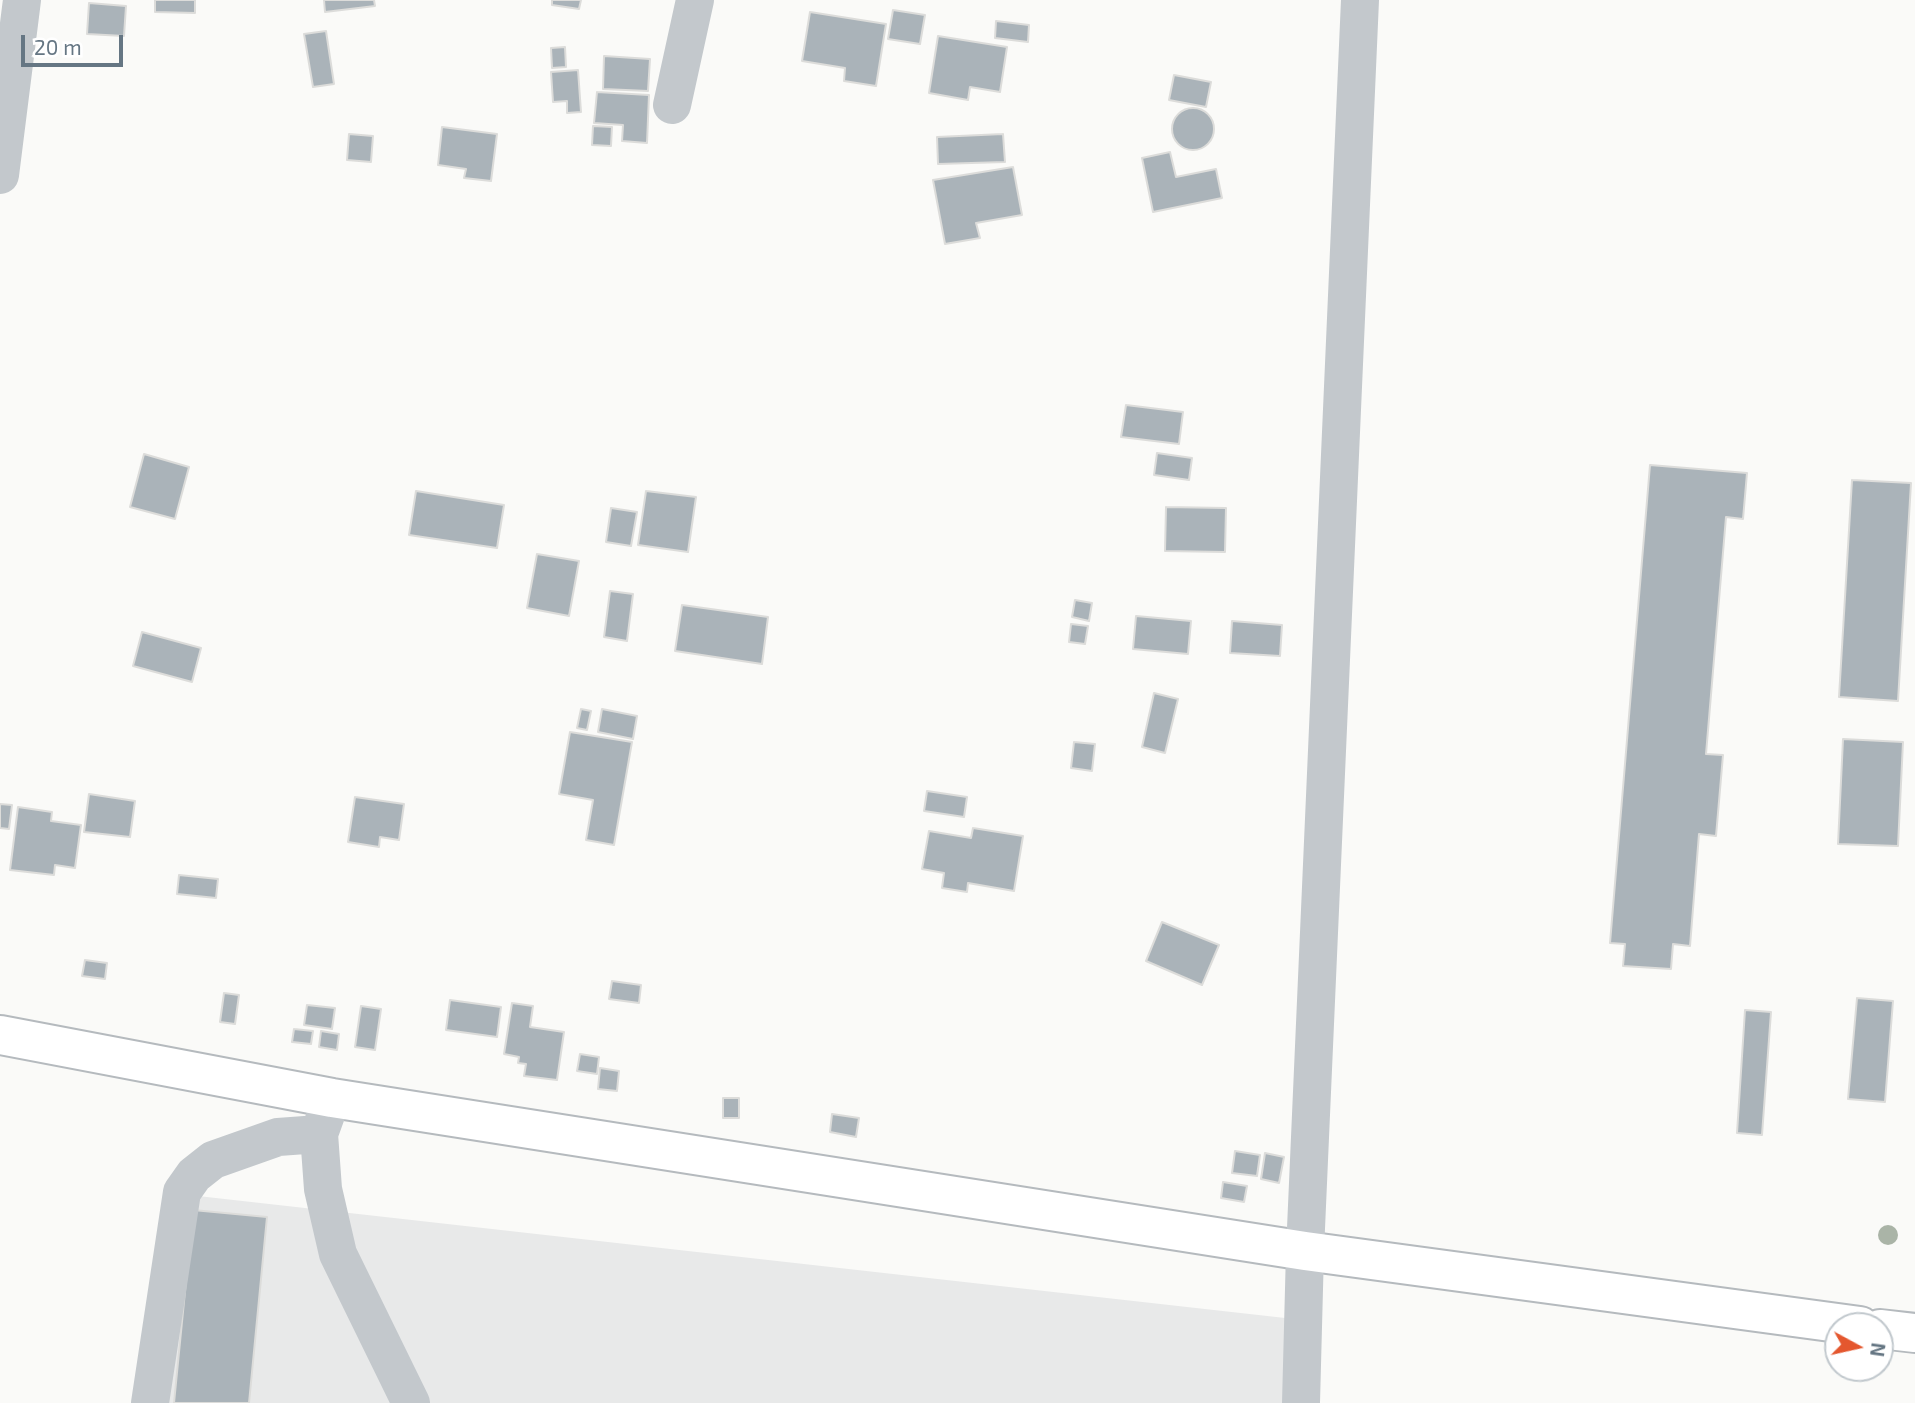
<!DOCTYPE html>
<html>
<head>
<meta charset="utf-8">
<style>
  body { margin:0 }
  #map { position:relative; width:1915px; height:1403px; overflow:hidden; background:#fafaf8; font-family:"Exo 2",sans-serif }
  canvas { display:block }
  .north { position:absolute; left:1824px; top:1312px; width:70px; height:70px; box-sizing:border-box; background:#fff; border:2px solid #c1c8cd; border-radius:50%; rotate:98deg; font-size:19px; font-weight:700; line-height:28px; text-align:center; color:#657683 }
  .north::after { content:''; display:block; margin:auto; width:24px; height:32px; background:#e4572e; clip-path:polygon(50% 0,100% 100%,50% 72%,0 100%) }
  .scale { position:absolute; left:21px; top:35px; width:102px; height:32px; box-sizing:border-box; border:4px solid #657683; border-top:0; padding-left:9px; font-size:21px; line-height:24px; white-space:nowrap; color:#657683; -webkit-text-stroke:5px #fff; paint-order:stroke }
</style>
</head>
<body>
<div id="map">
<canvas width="1915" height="1403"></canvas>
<div class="north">N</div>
<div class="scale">20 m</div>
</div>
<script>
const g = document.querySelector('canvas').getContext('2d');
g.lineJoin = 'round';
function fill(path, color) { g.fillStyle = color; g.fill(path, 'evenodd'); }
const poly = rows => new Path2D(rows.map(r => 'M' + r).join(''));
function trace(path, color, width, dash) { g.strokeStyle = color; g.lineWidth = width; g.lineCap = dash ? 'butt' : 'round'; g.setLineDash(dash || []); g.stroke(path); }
fill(poly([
  [189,1195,1294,1319,1288,1403,166,1403]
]), '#e8e9e9');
const building = poly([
  [155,0,195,0,195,13,155,12,155,0],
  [324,0,374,0,375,6,325,12,324,0],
  [552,0,581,0,579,9,552,5,552,0],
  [89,3,126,6,124,36,87,34,89,3],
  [893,10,925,15,920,44,888,39,893,10],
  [810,12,886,24,876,86,844,81,845,68,802,61,810,12],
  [996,21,1029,25,1028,42,995,38,996,21],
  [326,31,334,84,313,87,304,34,326,31],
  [938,36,1007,47,1000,92,970,87,968,100,929,93,938,36],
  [565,47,566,67,552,68,551,48,565,47],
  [604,56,650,59,648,91,603,89,604,56],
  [578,70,581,112,567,113,567,101,553,102,551,72,578,70],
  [1174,75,1211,82,1206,107,1169,100,1174,75],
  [597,92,649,95,647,143,622,141,623,125,594,123,597,92],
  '1172 129a21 21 0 1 1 42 0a21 21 0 1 1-42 0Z',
  [593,126,612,127,611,146,592,145,593,126],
  [442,127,497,134,491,181,464,178,466,169,438,165,442,127],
  [349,134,373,136,371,162,347,160,349,134],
  [1003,134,1005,162,938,164,937,137,1003,134],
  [1170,152,1176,177,1216,169,1222,198,1153,212,1142,158,1170,152],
  [1013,167,1022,215,976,223,980,238,945,244,933,180,1013,167],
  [1126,405,1183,412,1179,444,1121,437,1126,405],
  [1157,453,1192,458,1189,480,1154,475,1157,453],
  [144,454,189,467,175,519,130,507,144,454],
  [1650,465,1747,473,1743,519,1726,517,1706,754,1723,755,1716,836,1699,834,1690,946,1673,944,1671,969,1623,966,1625,944,1610,943,1650,465],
  [1852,480,1911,483,1898,701,1839,697,1852,480],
  [416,491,504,505,497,548,409,535,416,491],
  [646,491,696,497,688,552,638,545,646,491],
  [1166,507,1226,508,1225,552,1165,551,1166,507],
  [611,508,637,512,631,546,606,542,611,508],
  [537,554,579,561,569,616,527,608,537,554],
  [610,591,633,594,627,641,604,637,610,591],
  [1075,600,1092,603,1089,621,1072,617,1075,600],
  [682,605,768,617,762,664,675,651,682,605],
  [1136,616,1191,621,1188,654,1133,649,1136,616],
  [1232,621,1282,625,1280,656,1230,653,1232,621],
  [1071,624,1088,626,1085,644,1069,642,1071,624],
  [142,632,201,648,192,682,133,666,142,632],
  [1154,693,1178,699,1165,753,1142,747,1154,693],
  [581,709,591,711,587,730,577,728,581,709],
  [602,709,637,716,633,739,598,732,602,709],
  [570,732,632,742,614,845,586,840,593,800,559,794,570,732],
  [1843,739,1903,742,1898,846,1838,844,1843,739],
  [1074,742,1095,744,1092,771,1071,768,1074,742],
  [927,791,967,797,964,817,924,811,927,791],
  [89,794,135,801,130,837,84,832,89,794],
  [355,797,404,804,399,840,380,837,379,847,348,842,355,797],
  [0,804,12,805,9,829,0,828,0,804],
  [18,807,52,812,51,821,81,825,75,868,55,865,54,875,10,870,18,807],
  [973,828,1023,836,1014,891,968,883,967,892,942,888,944,873,922,869,929,831,971,838,973,828],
  [179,875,218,879,216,898,177,894,179,875],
  [1162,922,1219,945,1202,985,1146,961,1162,922],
  [85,960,107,963,105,979,82,976,85,960],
  [612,981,641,985,639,1003,609,999,612,981],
  [224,993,239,995,235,1024,220,1022,224,993],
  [1857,998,1893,1001,1885,1102,1848,1099,1857,998],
  [450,1000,501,1007,497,1037,446,1030,450,1000],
  [512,1003,533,1006,530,1027,564,1032,557,1080,524,1076,526,1064,518,1063,519,1057,504,1054,512,1003],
  [307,1005,335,1008,332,1029,304,1025,307,1005],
  [361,1006,381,1009,375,1050,355,1047,361,1006],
  [1745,1010,1771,1012,1762,1135,1737,1133,1745,1010],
  [294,1029,313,1031,311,1044,292,1042,294,1029],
  [321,1031,339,1034,337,1050,319,1047,321,1031],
  [580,1054,599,1057,597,1074,577,1071,580,1054],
  [600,1068,619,1071,617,1091,598,1089,600,1068],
  [723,1098,739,1098,739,1118,723,1118,723,1098],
  [832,1114,859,1118,856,1137,830,1132,832,1114],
  [1235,1151,1260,1155,1257,1176,1232,1173,1235,1151],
  [1265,1153,1284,1157,1279,1183,1261,1179,1265,1153],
  [1223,1182,1247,1186,1244,1202,1221,1198,1223,1182],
  [193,1210,267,1217,249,1403,174,1403,193,1210]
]);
fill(building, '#aab3b9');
trace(building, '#dcdcda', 2);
const major = poly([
  [0,1035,332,1098,1305,1251,1860,1326],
  [1880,1329,1915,1333]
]);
trace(major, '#b5babe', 42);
trace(poly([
  [672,105,695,0],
  [0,175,22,0],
  [319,1134,323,1189,338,1254,411,1403],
  [150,1403,182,1192,194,1175,213,1160,278,1137,319,1134,332,1098],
  [1301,1403,1305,1251,1360,0]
]), '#c3c8cc', 38);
trace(major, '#fff', 38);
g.fillStyle = '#aab4a7';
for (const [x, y] of [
  [1888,1235]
]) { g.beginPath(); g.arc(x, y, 10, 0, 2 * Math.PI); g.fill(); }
</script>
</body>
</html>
